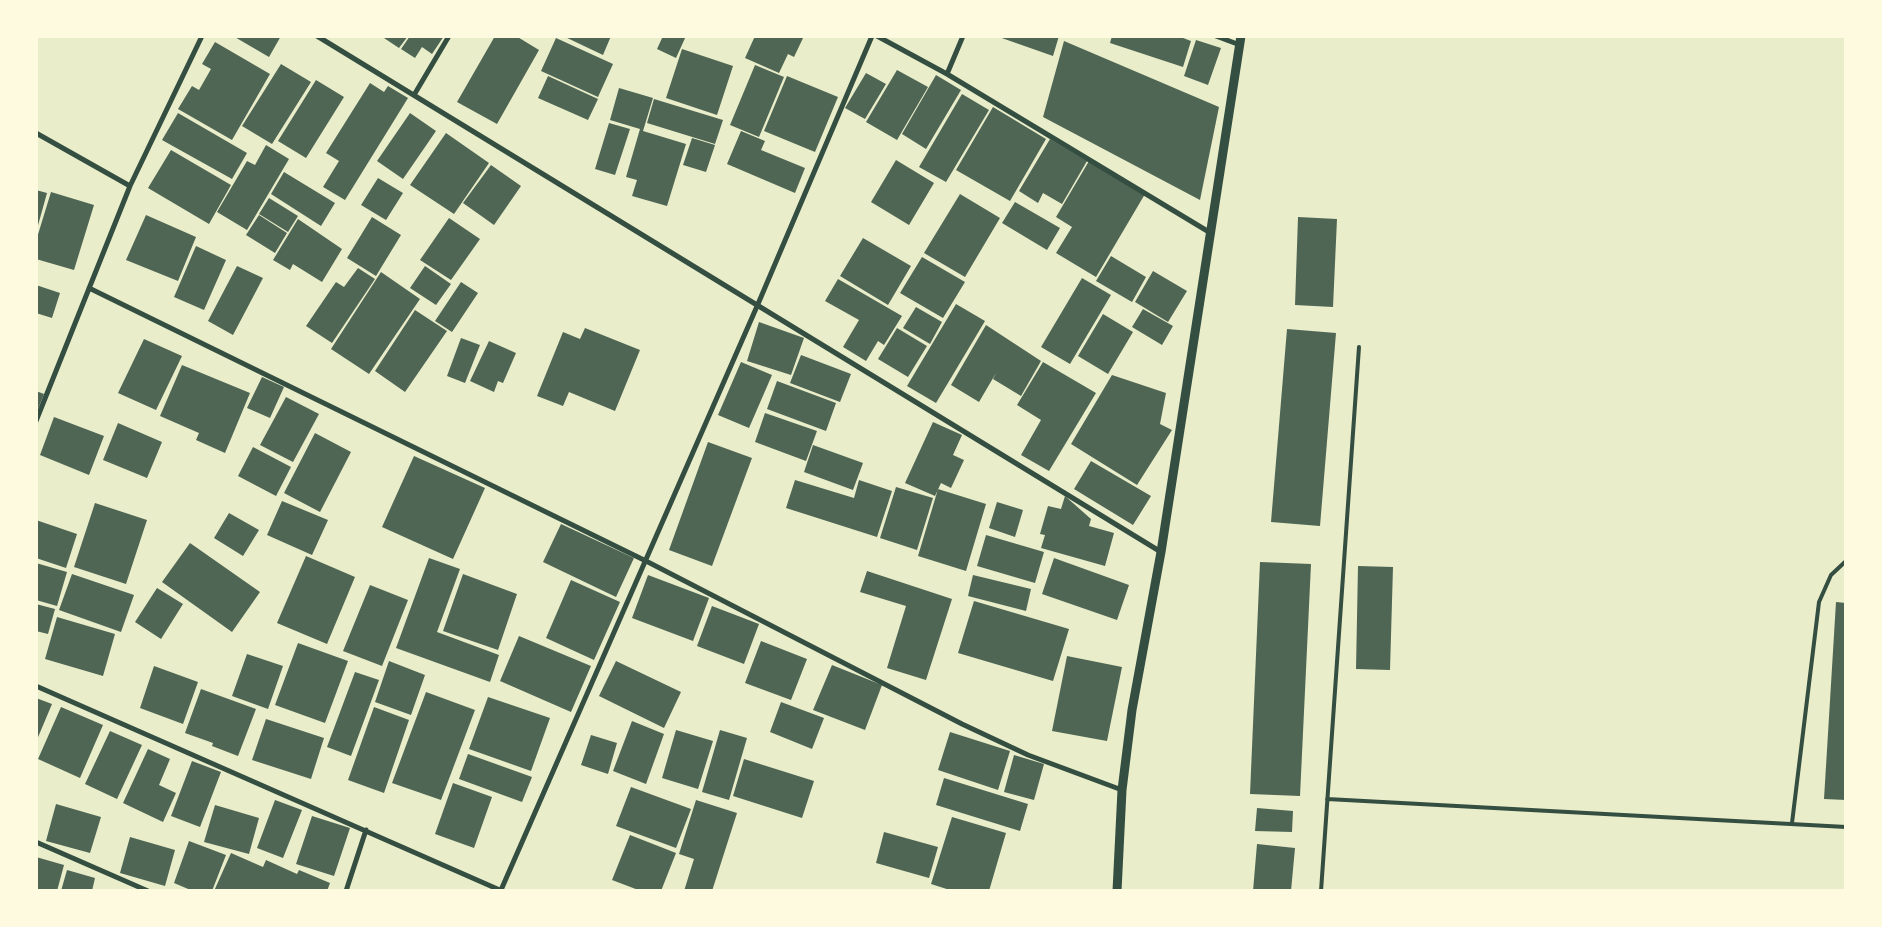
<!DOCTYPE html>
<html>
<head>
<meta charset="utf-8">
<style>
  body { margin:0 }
  #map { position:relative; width:1882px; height:927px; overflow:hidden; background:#e9edc9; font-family:"Titillium Web",sans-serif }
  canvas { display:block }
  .frame { position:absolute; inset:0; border:38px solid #fefae0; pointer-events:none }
</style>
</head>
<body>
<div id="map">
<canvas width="1882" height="927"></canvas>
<div class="frame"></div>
</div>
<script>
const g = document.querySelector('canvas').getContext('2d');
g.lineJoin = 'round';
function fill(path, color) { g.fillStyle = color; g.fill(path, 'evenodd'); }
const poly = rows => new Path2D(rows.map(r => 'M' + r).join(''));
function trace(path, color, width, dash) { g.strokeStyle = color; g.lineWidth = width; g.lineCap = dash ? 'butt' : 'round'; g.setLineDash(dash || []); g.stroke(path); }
fill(poly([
  [233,36,281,36,269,57],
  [385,36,408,36,399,48,384,38],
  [410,36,444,36,432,54,422,47,415,58,401,49],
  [495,36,516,36,539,50,497,124,457,102],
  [563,36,611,36,603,55],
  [663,36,686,36,676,58,657,49],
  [755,36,804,36,794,57,788,54,779,73,745,58],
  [996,36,1059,36,1053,56],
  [1112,36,1178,36,1191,41,1183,67,1110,43],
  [556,38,613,64,598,97,541,71],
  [1196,40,1221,48,1208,85,1184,76],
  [1064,41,1219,107,1200,200,1043,117],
  [215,42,270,74,232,140,178,109,192,86,199,90,211,69,202,64],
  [682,49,733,66,717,115,666,98],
  [281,64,311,82,272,144,242,126],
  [755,65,784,77,759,137,730,125],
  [897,70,928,87,897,140,866,122],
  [866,73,886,84,865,119,845,108],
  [936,75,961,90,926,149,902,134],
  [548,76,598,99,588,120,538,98],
  [787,76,838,97,815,152,764,131],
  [316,80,344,97,306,158,278,141],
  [370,83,384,92,388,86,408,98,345,200,323,187,339,161,326,153],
  [619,88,653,98,643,131,686,144,667,206,632,196,637,180,626,177,640,129,610,120],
  [962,94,989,110,946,182,919,167],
  [654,99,723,120,715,144,647,123],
  [993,107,1046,139,1010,201,956,170],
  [178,113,247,153,232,179,162,140],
  [410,113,436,131,403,179,377,161],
  [609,123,630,129,615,175,595,169],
  [741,131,765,141,761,150,805,168,795,193,727,164],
  [446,133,489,163,454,214,410,185],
  [692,138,715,145,706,172,683,165],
  [1050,139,1087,161,1062,204,1043,193,1038,203,1019,191],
  [266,145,289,159,247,230,217,212,247,161,255,165],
  [171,150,231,185,209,224,148,188],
  [896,160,934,183,909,225,871,202],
  [1089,161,1145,194,1096,277,1056,253,1072,227,1056,217],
  [491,165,521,186,494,225,463,203],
  [284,172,335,203,321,226,271,194],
  [378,178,403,193,386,220,361,205],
  [36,190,47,193,37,229,36,229],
  [51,192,94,205,74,270,36,259,36,241],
  [960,194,1000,218,965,277,924,253],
  [269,198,298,216,288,232,259,214],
  [1015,202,1060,228,1047,250,1002,223],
  [146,215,196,237,178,281,126,260],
  [259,215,287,233,275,253,246,235],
  [372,217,401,235,376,276,347,258],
  [1298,217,1337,219,1333,307,1295,305],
  [449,218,480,239,451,280,420,260],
  [298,219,342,249,322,282,293,264,290,270,273,260],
  [863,238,911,266,888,305,840,276],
  [196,246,226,260,204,310,174,297],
  [1111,256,1146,277,1132,302,1096,281],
  [922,257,965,282,943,318,900,293],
  [237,266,263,278,233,335,208,321],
  [425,266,451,284,436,305,410,288],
  [358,268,375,279,332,343,306,326,336,282,344,287],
  [1153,271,1187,291,1168,322,1135,302],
  [381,272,420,299,369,374,331,349],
  [1082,278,1111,295,1070,364,1041,347],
  [838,279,902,316,884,345,878,341,866,361,843,347,859,320,825,301],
  [461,282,478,293,452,332,435,321],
  [36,285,60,293,52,318,36,313],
  [956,304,985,321,936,403,907,386],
  [916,307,942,322,930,344,903,328],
  [1143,309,1173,326,1162,345,1132,327],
  [415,310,447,331,405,392,375,371],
  [1103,314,1133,332,1108,374,1078,356],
  [759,322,804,338,791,375,747,361],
  [986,325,1041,361,1021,396,993,379,996,373,979,402,951,385],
  [585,328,640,350,615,411,569,392,563,406,537,396,563,332,580,339],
  [897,328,927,346,908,377,878,359],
  [1287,329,1336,333,1320,526,1271,522],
  [461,338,480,345,465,383,447,376],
  [144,339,182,356,156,410,118,393],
  [489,341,516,353,503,383,498,381,494,392,470,381],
  [801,355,851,374,840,402,790,383],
  [741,362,772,375,749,428,718,415],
  [1043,362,1096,393,1049,471,1021,455,1041,420,1017,405],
  [182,365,250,393,225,453,196,440,199,433,160,416],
  [1112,375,1166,393,1160,424,1172,430,1137,485,1071,444],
  [262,377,284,387,270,418,247,408],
  [777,381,836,403,826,431,767,409],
  [36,391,44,394,36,414],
  [286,397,319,414,293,462,260,445],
  [765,413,817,431,806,461,755,442],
  [54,417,104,436,89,475,40,455],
  [933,422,962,435,953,455,964,460,951,488,941,483,935,496,905,483],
  [118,423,162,442,147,478,103,460],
  [315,433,351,452,320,512,284,493],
  [708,442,752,458,712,566,669,550],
  [813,445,863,463,853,490,804,472],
  [253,447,291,467,276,496,238,476],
  [414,456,485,488,453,559,382,527],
  [1091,461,1151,496,1133,525,1074,489],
  [795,480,854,498,859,480,892,491,877,537,786,508],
  [896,487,933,498,917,550,880,538],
  [938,489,986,504,966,571,918,556],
  [1065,496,1091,519,1089,526,1114,533,1105,566,1041,548,1045,535,1040,534,1048,506,1061,509],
  [282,501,328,520,312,555,267,535],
  [997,502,1023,510,1015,537,989,528],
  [95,503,147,520,126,584,74,567],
  [229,513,259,530,243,556,214,538],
  [36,520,77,534,66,568,36,558],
  [561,524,634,558,616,597,543,562],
  [986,535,1044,552,1035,583,977,566],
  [190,543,260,592,232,632,162,582],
  [306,556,355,577,327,644,277,623],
  [429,558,460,569,437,632,499,655,490,682,396,648],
  [1054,558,1129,585,1117,620,1042,594],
  [1260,562,1311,564,1300,796,1250,794],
  [36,563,67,572,57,606,36,600],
  [1358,566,1393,567,1390,670,1356,669],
  [867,571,952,599,926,680,887,668,906,606,860,592],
  [72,574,134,595,121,632,59,610],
  [463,574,517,594,498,650,443,631],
  [648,575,709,598,693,641,632,618],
  [973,575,1031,589,1026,611,968,596],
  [571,580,620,602,594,660,546,638],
  [370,585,408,600,382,666,343,651],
  [157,588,183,604,161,639,135,622],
  [974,601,1069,629,1053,681,958,653],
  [1836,602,1846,603,1846,800,1824,799],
  [36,604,55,609,48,634,36,631],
  [712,606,759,624,744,664,697,646],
  [57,617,115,634,103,676,45,659],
  [519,636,591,666,571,712,500,681],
  [761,641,807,659,791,700,745,683],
  [298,643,348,661,325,723,275,705],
  [247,654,283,666,268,709,232,696],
  [1067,656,1122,667,1107,741,1052,731],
  [389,661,425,675,411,715,375,702],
  [616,661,681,692,664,728,599,696],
  [832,665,882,685,865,730,813,710],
  [154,666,198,682,183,724,140,708],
  [355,672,379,680,351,756,327,747],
  [201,689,256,709,238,756,212,746,213,743,185,733],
  [426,692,475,710,441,800,392,783],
  [488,697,550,718,531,771,469,749],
  [36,698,52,704,36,742],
  [781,702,824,718,812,749,770,732],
  [61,707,103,725,80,778,38,759],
  [374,707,409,720,384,793,348,780],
  [266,719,324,738,311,779,252,760],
  [632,721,664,734,646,784,613,771],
  [676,730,713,741,698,789,662,778],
  [720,730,747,738,729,800,702,792],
  [110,731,142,745,117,799,85,784],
  [950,732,1010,751,998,790,938,770],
  [591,735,617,743,608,774,581,765],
  [148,749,170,759,159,785,176,793,163,822,123,803],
  [468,754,532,777,522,802,459,779],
  [1014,755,1044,764,1034,800,1004,792],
  [744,759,814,781,802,818,733,796],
  [192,761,221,772,200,827,171,816],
  [944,778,1028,804,1020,831,936,805],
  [453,783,492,797,474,848,435,834],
  [631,787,691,809,676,848,616,826],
  [275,800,302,810,283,858,257,848],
  [696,800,737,813,712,891,684,891,694,859,679,854],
  [56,804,101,817,90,853,46,841],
  [215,805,259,818,249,854,204,842],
  [1257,808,1293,811,1292,832,1255,831],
  [312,816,350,828,334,876,296,864],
  [952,817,1006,833,989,891,953,891,931,884],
  [884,832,938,847,929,878,876,863],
  [630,835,676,853,661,891,641,891,612,880],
  [130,837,175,850,165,886,120,873],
  [189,841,226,855,212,891,193,891,174,883],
  [1257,844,1295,848,1291,891,1253,891],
  [231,853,263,867,266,860,297,874,299,870,330,883,327,891,214,891],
  [36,857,64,865,57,891,36,891],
  [67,870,95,878,92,891,61,891]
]), '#4f6655');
trace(poly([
  [1327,799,1846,827],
  [1792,823,1819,602,1831,575,1846,561],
  [1321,891,1359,347]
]), '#344e41', 4);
trace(poly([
  [317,36,1161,552],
  [877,36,947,74,1209,232],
  [1216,36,1240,45],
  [947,74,963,36],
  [414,95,449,36],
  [36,133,130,186],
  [89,288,646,561,962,724,1028,755,1122,790],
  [36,421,130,186,202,36],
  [36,686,502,891],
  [36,842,148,891],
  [501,890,758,304,872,36],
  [346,891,366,830]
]), '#344e41', 5);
trace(poly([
  [1117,891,1122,790,1132,710,1161,552,1241,36]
]), '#344e41', 9);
</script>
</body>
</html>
